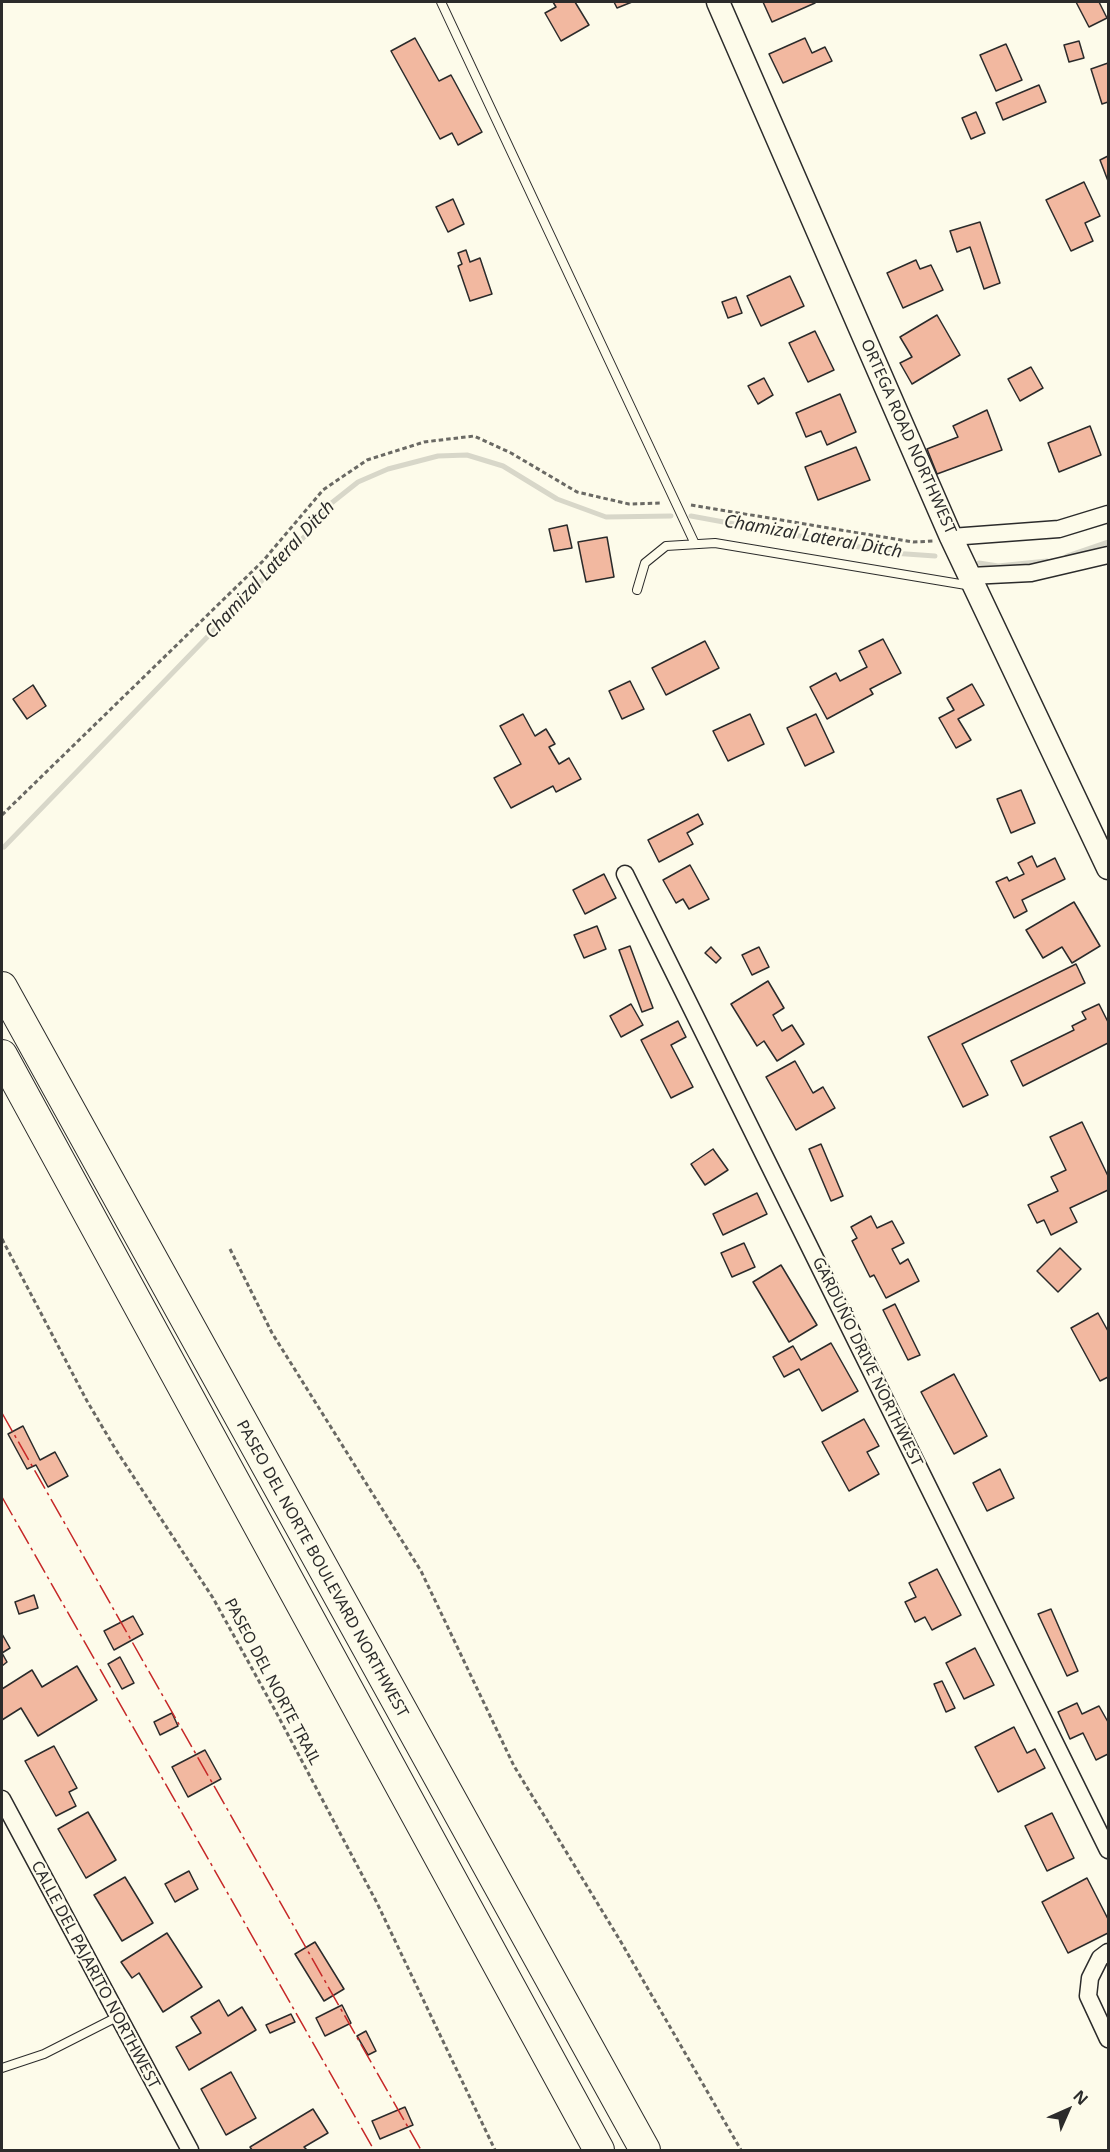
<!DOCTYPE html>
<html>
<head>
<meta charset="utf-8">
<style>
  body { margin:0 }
  #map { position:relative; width:1110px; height:2152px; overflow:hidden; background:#fdfbea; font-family:"Noto Sans",sans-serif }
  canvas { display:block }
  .frame { position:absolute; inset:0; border:3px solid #2b2b2b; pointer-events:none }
  .north { position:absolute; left:1038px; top:2080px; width:60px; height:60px; -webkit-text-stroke:4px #fdfbea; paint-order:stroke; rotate:45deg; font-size:16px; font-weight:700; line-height:24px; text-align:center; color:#2b2b2b }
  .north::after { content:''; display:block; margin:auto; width:21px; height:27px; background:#2b2b2b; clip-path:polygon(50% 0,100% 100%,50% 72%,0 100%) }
</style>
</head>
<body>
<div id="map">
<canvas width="1110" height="2152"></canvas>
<div class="frame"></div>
<div class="north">N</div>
</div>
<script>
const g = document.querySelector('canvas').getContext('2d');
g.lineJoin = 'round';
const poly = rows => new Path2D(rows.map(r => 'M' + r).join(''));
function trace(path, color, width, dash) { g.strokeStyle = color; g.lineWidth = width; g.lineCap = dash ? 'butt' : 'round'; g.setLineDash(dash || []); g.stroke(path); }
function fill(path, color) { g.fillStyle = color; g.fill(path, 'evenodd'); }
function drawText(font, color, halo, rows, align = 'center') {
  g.font = font + ' "Noto Sans",sans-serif'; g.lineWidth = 4.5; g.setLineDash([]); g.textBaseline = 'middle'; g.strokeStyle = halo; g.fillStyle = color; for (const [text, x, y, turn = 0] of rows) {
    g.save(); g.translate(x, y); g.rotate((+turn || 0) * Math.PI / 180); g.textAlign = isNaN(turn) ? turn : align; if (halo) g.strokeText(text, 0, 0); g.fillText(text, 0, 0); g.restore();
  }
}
trace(poly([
  [691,516,892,553,935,556],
  [1067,556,1108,542],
  [979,563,998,566,1047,561],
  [4,847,305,536,329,505,358,482,388,469,438,456,467,455,503,466,557,499,606,517,671,516]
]), '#d8d7c9', 5);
const building = poly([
  [553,2,575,2,589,25,561,41,545,13,556,7,553,2],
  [614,2,632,2,617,8,614,2],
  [763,2,815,2,815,3,772,22,763,2],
  [1076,2,1099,2,1107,18,1089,27,1076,2],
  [415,38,439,81,451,75,482,132,458,145,452,133,440,139,391,51,415,38],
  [805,38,812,53,825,47,832,61,783,83,769,54,805,38],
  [1079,41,1084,58,1069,62,1064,45,1079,41],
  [1006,44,1022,80,996,91,980,55,1006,44],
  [1108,63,1108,102,1102,104,1091,69,1108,63],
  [1039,85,1046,102,1003,120,996,103,1039,85],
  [976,112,985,133,971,139,962,118,976,112],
  [1108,156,1108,181,1100,160,1108,156],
  [1084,182,1100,216,1085,223,1093,241,1071,251,1046,200,1084,182],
  [453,199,464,224,448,232,436,207,453,199],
  [980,222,1000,283,984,289,970,247,957,252,950,231,980,222],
  [466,250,470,262,480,258,492,294,470,301,458,266,462,264,458,253,466,250],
  [916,260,920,269,931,265,943,290,903,308,887,273,916,260],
  [790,276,804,306,761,326,747,296,790,276],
  [736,297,742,313,728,318,722,302,736,297],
  [937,315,960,355,912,384,900,363,912,357,900,337,937,315],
  [815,331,834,370,808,382,789,343,815,331],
  [1031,367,1043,388,1020,401,1008,379,1031,367],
  [764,378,773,395,758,404,748,386,764,378],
  [840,394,856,432,827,445,821,431,806,437,796,413,840,394],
  [987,410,1002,450,937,474,927,449,958,437,953,426,987,410],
  [1090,426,1101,455,1059,472,1048,443,1090,426],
  [856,447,870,480,818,500,805,467,856,447],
  [567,525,572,548,554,551,549,529,567,525],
  [607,537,614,577,586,582,578,542,607,537],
  [883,639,901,673,870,689,873,694,827,719,810,687,836,673,840,681,867,667,859,651,883,639],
  [705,641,719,668,666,695,652,668,705,641],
  [630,681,644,709,622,719,609,691,630,681],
  [972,684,984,705,958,719,971,740,956,748,939,718,954,710,947,698,972,684],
  [33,685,46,706,27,719,13,699,33,685],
  [523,714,535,736,546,729,555,744,549,747,559,764,569,758,581,779,556,792,553,786,511,808,494,778,521,764,500,726,523,714],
  [750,714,764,744,728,761,713,731,750,714],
  [816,714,834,752,805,766,787,728,816,714],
  [1021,790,1035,823,1011,833,997,799,1021,790],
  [698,814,703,824,687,833,693,844,659,862,648,840,698,814],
  [1032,856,1037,867,1055,858,1065,879,1022,900,1027,911,1014,918,996,882,1007,877,1009,881,1024,874,1018,863,1032,856],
  [690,865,709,899,689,909,683,899,676,903,663,880,690,865],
  [604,874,616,898,585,914,573,890,604,874],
  [1074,902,1100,946,1072,963,1062,947,1043,958,1026,930,1074,902],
  [597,926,606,949,584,958,574,935,597,926],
  [630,946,653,1008,642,1012,619,950,630,946],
  [711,947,721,958,716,963,705,953,711,947],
  [759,947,769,967,752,975,742,955,759,947],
  [1076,964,1085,983,962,1044,988,1095,963,1107,928,1037,1076,964],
  [768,981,784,1008,773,1015,782,1031,792,1025,804,1044,777,1061,764,1041,757,1046,731,1004,768,981],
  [631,1004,643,1025,621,1037,610,1016,631,1004],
  [1099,1004,1108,1022,1108,1043,1023,1086,1011,1061,1074,1030,1072,1026,1086,1019,1082,1012,1099,1004],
  [678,1021,686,1037,671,1045,693,1087,671,1098,641,1040,678,1021],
  [795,1061,813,1093,823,1087,835,1108,796,1130,766,1077,795,1061],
  [1082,1122,1108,1176,1108,1190,1070,1208,1077,1222,1051,1235,1044,1220,1037,1223,1028,1205,1058,1191,1051,1177,1066,1170,1050,1137,1082,1122],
  [821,1144,843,1196,831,1201,809,1149,821,1144],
  [713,1149,728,1170,705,1185,691,1164,713,1149],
  [757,1193,767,1214,723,1235,713,1214,757,1193],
  [871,1216,877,1228,892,1221,904,1243,892,1249,900,1264,908,1259,919,1281,886,1298,874,1275,870,1277,852,1241,857,1238,851,1227,871,1216],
  [744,1243,755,1267,732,1277,721,1253,744,1243],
  [1060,1248,1081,1269,1058,1292,1037,1271,1060,1248],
  [781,1265,817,1325,789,1342,753,1282,781,1265],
  [895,1304,920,1355,908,1360,883,1310,895,1304],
  [1098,1313,1108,1331,1108,1377,1100,1381,1071,1328,1098,1313],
  [831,1343,858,1391,822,1411,799,1369,784,1377,773,1357,793,1346,801,1360,831,1343],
  [954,1374,987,1436,954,1454,921,1392,954,1374],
  [864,1419,879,1446,867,1452,879,1474,849,1491,822,1442,864,1419],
  [23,1426,40,1460,55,1452,68,1476,48,1487,36,1465,27,1469,8,1434,23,1426],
  [1000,1469,1014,1498,987,1511,973,1483,1000,1469],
  [937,1569,961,1615,932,1630,925,1617,915,1622,905,1602,916,1597,909,1583,937,1569],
  [34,1595,38,1608,19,1614,15,1602,34,1595],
  [1051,1609,1078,1671,1067,1676,1038,1614,1051,1609],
  [133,1616,143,1634,114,1650,104,1631,133,1616],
  [2,1634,10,1648,2,1653,2,1634],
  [975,1648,994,1685,964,1699,946,1663,975,1648],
  [2,1653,7,1662,2,1666,2,1653],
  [120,1657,134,1683,122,1689,108,1664,120,1657],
  [77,1666,97,1700,38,1736,21,1708,2,1720,2,1689,32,1670,42,1687,77,1666],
  [942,1681,955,1708,946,1712,934,1684,942,1681],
  [1077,1703,1082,1714,1099,1706,1108,1722,1108,1754,1096,1760,1083,1733,1070,1739,1058,1712,1077,1703],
  [172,1713,178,1726,160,1735,154,1722,172,1713],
  [1014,1727,1027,1753,1035,1749,1045,1768,998,1792,975,1747,1014,1727],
  [54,1746,77,1788,69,1792,76,1806,56,1816,25,1761,54,1746],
  [205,1750,221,1779,188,1797,172,1767,205,1750],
  [88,1812,116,1860,86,1878,58,1829,88,1812],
  [1052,1813,1074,1858,1047,1871,1025,1826,1052,1813],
  [189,1871,198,1889,175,1902,165,1884,189,1871],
  [125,1877,153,1923,122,1941,94,1895,125,1877],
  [1087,1878,1108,1919,1108,1933,1068,1953,1042,1902,1087,1878],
  [167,1933,202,1987,163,2012,139,1973,132,1978,121,1962,167,1933],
  [315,1942,344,1989,324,2001,295,1954,315,1942],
  [219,2000,228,2016,242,2007,256,2030,189,2070,176,2047,201,2033,191,2017,219,2000],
  [342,2005,351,2023,325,2036,316,2018,342,2005],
  [291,2014,295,2022,270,2033,266,2025,291,2014],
  [366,2031,376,2051,368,2055,357,2036,366,2031],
  [231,2072,256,2118,226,2135,201,2089,231,2072],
  [405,2107,413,2125,380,2139,372,2121,405,2107],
  [313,2109,328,2133,304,2147,307,2150,252,2150,250,2147,313,2109]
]);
fill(building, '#f2b8a0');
trace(building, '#2b2b2b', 1.5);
const lane = poly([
  [441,2,695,544],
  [637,590,645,563,666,546,715,543,972,586],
  [2,2068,44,2054,117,2017]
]);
const street = poly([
  [951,537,1059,529,1108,514],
  [970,576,1031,573,1108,555],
  [625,874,1108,1850],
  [2,1799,190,2150],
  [1108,1952,1100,1958,1090,1978,1088,1996,1108,2039]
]);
const secondary = poly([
  [718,2,951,537,1108,868]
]);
const highway = poly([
  [2,987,645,2150],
  [2,1055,599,2150]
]);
trace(lane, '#2b2b2b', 10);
trace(street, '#2b2b2b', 19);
trace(secondary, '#2b2b2b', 25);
trace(highway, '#2b2b2b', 32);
trace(poly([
  [691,505,913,542,933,541],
  [2,815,263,561,323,490,367,460,424,442,474,436,511,453,577,492,629,504,661,503],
  [2,1239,87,1401,116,1450,213,1598,276,1712,377,1903,495,2150],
  [230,1249,272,1333,421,1571,514,1766,621,1942,741,2150]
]), '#6a6964', 3, [4.5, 3]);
trace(lane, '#fdfbea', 8);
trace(street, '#fdfbea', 16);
trace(secondary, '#fdfbea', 22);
trace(highway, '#fdfbea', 30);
trace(poly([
  [2,1413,421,2150],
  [2,1497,374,2150]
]), '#c62828', 1.5, [21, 4.5, 3, 4.5]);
drawText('16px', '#2b2b2b', '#fdfbea', [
  ["ORTEGA ROAD NORTHWEST",908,437,66],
  ["GARDUÑO DRIVE NORTHWEST",867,1362,64],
  ["PASEO DEL NORTE BOULEVARD NORTHWEST",322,1569,61],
  ["PASEO DEL NORTE TRAIL",272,1682,62],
  ["CALLE DEL PAJARITO NORTHWEST",95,1975,62]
]);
drawText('italic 18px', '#2b2b2b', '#fdfbea', [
  ["Chamizal Lateral Ditch",813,537,10],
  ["Chamizal Lateral Ditch",270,570,-47]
]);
</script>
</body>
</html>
